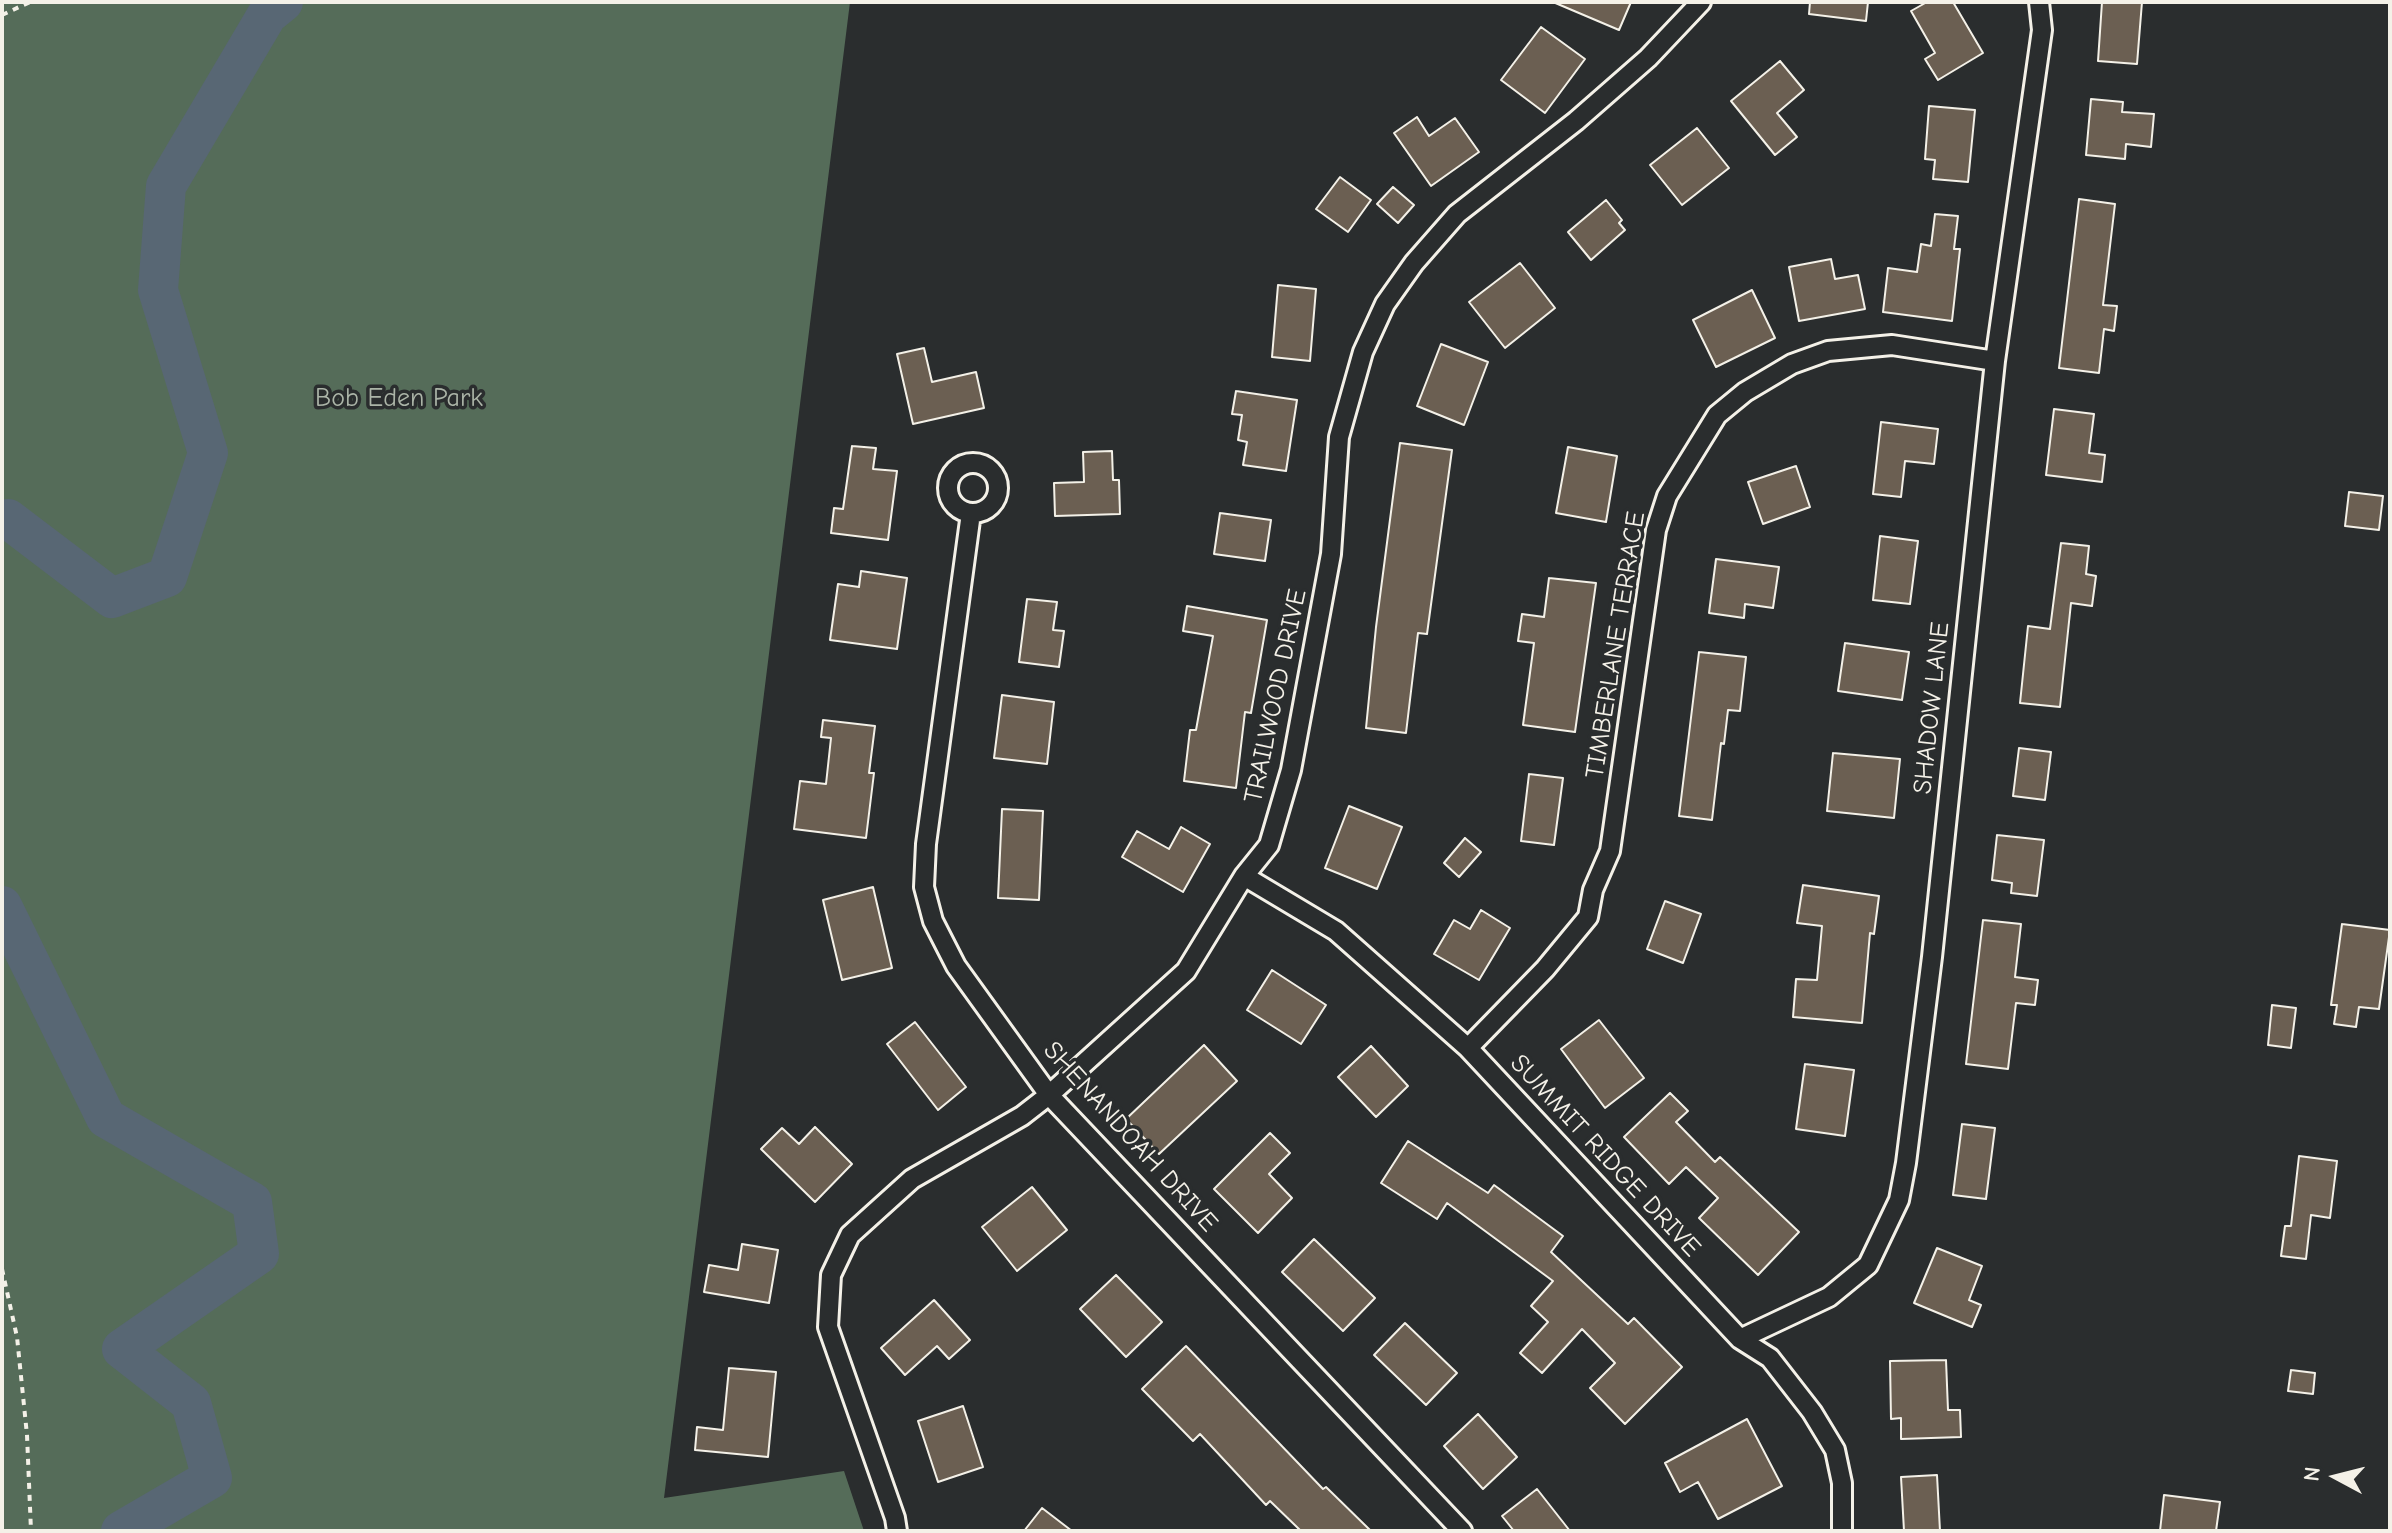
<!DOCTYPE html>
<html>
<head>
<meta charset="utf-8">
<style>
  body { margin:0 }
  #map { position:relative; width:2392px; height:1533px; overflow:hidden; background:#2a2d2e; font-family:"Comic Neue",sans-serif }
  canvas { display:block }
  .frame { position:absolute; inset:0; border:4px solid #f4f1e8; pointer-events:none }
  .north { position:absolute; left:2296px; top:1437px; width:80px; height:80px; -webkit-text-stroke:6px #2a2d2e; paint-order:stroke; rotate:277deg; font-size:22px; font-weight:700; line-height:32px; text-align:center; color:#f4f1e8 }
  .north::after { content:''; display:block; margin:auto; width:28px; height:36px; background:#f4f1e8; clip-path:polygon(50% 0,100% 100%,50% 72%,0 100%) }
</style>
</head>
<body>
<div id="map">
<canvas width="2392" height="1533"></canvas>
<div class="frame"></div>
<div class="north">N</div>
</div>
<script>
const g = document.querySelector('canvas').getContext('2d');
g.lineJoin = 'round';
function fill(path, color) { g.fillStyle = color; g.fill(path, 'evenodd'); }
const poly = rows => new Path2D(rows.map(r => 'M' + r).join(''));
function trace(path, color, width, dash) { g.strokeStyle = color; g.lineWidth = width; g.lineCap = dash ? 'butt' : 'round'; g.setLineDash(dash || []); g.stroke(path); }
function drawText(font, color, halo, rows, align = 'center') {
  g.font = font + ' "Comic Neue",sans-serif'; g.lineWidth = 7; g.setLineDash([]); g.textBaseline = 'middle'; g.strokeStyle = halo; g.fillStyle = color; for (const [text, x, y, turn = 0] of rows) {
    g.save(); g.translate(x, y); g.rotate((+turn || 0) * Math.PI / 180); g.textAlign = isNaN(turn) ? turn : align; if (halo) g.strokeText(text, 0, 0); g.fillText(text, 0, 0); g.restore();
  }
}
fill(poly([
  [2,2,850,2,664,1498,844,1471,864,1531,2,1531]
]), '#556c59');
trace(poly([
  [2,520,8,519,112,598,167,577,208,453,158,290,166,186,267,15,283,2],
  [2,906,106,1118,252,1202,259,1254,122,1349,191,1403,212,1478,121,1531]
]), '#586774', 40);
const building = poly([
  [1553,2,1631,2,1619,30,1553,2],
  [1810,2,1868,2,1866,21,1809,14,1810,2],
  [1927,2,1953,2,1983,53,1938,80,1925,59,1935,53,1911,11,1927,2],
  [2102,2,2142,2,2137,64,2098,61,2102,2],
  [1541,27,1585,59,1545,113,1501,80,1541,27],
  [1780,61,1804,90,1777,113,1797,137,1775,155,1731,101,1780,61],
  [2091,99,2123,102,2122,112,2154,114,2151,147,2126,144,2125,159,2086,155,2091,99],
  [1929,106,1975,110,1968,182,1933,179,1935,160,1925,159,1929,106],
  [1417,117,1429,136,1455,118,1479,152,1431,186,1394,133,1417,117],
  [1697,128,1729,168,1682,205,1650,165,1697,128],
  [1340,177,1371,200,1348,232,1316,209,1340,177],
  [1393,187,1414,205,1398,223,1377,204,1393,187],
  [2079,199,2115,204,2103,305,2117,306,2114,331,2104,329,2099,373,2059,368,2079,199],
  [1606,200,1622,220,1619,223,1625,230,1591,260,1568,232,1606,200],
  [1935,214,1958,216,1954,249,1960,249,1952,321,1883,312,1888,268,1917,272,1921,244,1931,246,1935,214],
  [1831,259,1835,279,1858,275,1865,309,1799,321,1789,267,1831,259],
  [1520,263,1555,308,1505,348,1469,302,1520,263],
  [1278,285,1316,289,1310,361,1272,357,1278,285],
  [1752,290,1775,338,1716,367,1693,320,1752,290],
  [1441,344,1488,362,1464,425,1417,406,1441,344],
  [924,348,932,382,976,372,984,408,913,424,897,354,924,348],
  [1236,391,1297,400,1286,471,1243,465,1247,442,1238,440,1242,415,1232,414,1236,391],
  [2054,409,2094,414,2089,453,2105,455,2102,482,2046,475,2054,409],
  [1881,422,1938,429,1934,464,1905,461,1901,497,1873,494,1881,422],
  [1400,443,1452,450,1427,634,1418,633,1406,733,1366,728,1376,627,1400,443],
  [852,446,876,448,873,469,897,471,888,540,831,533,834,508,843,509,852,446],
  [1568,447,1617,456,1606,522,1556,513,1568,447],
  [1112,451,1113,480,1119,480,1120,514,1055,516,1054,483,1084,482,1083,452,1112,451],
  [1796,466,1810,507,1763,524,1748,482,1796,466],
  [2349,492,2383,496,2379,530,2345,526,2349,492],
  [1220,513,1271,520,1265,561,1214,554,1220,513],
  [1880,536,1918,541,1910,604,1873,600,1880,536],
  [2061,543,2089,546,2086,574,2096,576,2092,606,2071,603,2060,707,2020,703,2028,626,2050,629,2061,543],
  [1716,559,1779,567,1773,608,1745,604,1744,618,1709,613,1716,559],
  [861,571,907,578,897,649,830,640,838,584,859,587,861,571],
  [1549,578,1596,583,1575,732,1523,725,1534,643,1518,641,1522,614,1544,617,1549,578],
  [1027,599,1057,602,1053,630,1064,631,1059,667,1019,662,1027,599],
  [1187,606,1267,620,1251,713,1245,712,1236,788,1184,781,1190,730,1196,730,1213,636,1183,631,1187,606],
  [1845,643,1909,652,1902,700,1838,691,1845,643],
  [1699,652,1746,657,1740,711,1728,710,1724,744,1721,743,1712,820,1679,816,1699,652],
  [1002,695,1054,702,1047,764,994,758,1002,695],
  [823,720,875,726,869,773,874,773,866,838,794,829,800,781,826,784,831,738,821,737,823,720],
  [2019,748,2051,752,2045,800,2013,796,2019,748],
  [1833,753,1900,759,1894,818,1827,811,1833,753],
  [1529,774,1563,778,1554,845,1521,841,1529,774],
  [1349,806,1402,827,1377,889,1325,868,1349,806],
  [1002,809,1043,811,1039,900,998,898,1002,809],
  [1181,827,1210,844,1183,892,1122,857,1137,831,1169,849,1181,827],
  [1997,835,2044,840,2037,896,2011,893,2012,883,1992,880,1997,835],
  [1465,838,1481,852,1459,877,1444,863,1465,838],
  [1803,885,1879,896,1874,934,1870,933,1862,1023,1793,1017,1796,979,1817,980,1822,926,1797,923,1803,885],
  [873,887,892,968,842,980,823,900,873,887],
  [1665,901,1701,914,1683,963,1647,949,1665,901],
  [1481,910,1510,928,1479,980,1434,954,1454,920,1470,929,1481,910],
  [1983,920,2021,924,2015,977,2038,980,2035,1005,2016,1003,2008,1069,1966,1064,1983,920],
  [2342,924,2390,930,2379,1009,2359,1007,2356,1027,2334,1024,2337,1005,2331,1005,2342,924],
  [1272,970,1326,1005,1301,1044,1247,1010,1272,970],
  [2272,1005,2296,1008,2291,1048,2268,1045,2272,1005],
  [1599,1020,1644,1078,1605,1108,1561,1049,1599,1020],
  [915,1022,966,1087,938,1110,887,1044,915,1022],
  [1204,1045,1237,1081,1159,1154,1126,1119,1204,1045],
  [1371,1046,1408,1086,1376,1117,1338,1077,1371,1046],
  [1805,1064,1854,1070,1845,1136,1796,1129,1805,1064],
  [1670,1093,1688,1111,1676,1122,1715,1162,1720,1157,1799,1232,1758,1275,1699,1218,1718,1198,1686,1167,1669,1184,1624,1137,1670,1093],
  [1962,1124,1995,1128,1986,1199,1953,1195,1962,1124],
  [815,1127,852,1164,815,1202,761,1149,782,1128,799,1144,815,1127],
  [1270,1133,1290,1153,1269,1174,1292,1198,1258,1233,1214,1189,1270,1133],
  [1408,1141,1488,1193,1494,1185,1563,1236,1551,1252,1628,1324,1634,1318,1682,1367,1625,1424,1590,1388,1615,1363,1582,1329,1542,1373,1520,1353,1548,1322,1531,1306,1553,1281,1447,1203,1437,1219,1381,1183,1408,1141],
  [2299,1156,2337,1161,2330,1218,2311,1215,2306,1259,2281,1256,2285,1226,2291,1226,2299,1156],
  [1032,1187,1067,1230,1017,1271,982,1227,1032,1187],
  [1314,1239,1375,1298,1343,1331,1282,1272,1314,1239],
  [742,1244,778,1250,769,1303,704,1292,709,1265,738,1270,742,1244],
  [1937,1248,1982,1266,1969,1300,1981,1305,1972,1327,1914,1303,1937,1248],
  [1116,1275,1162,1322,1126,1357,1080,1309,1116,1275],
  [934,1300,970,1340,949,1359,937,1346,905,1375,881,1348,934,1300],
  [1405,1323,1457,1373,1426,1405,1374,1355,1405,1323],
  [1186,1346,1323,1489,1326,1487,1371,1531,1301,1531,1270,1501,1266,1505,1200,1434,1193,1441,1142,1389,1186,1346],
  [1946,1360,1948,1410,1960,1410,1961,1437,1901,1439,1901,1418,1891,1419,1890,1361,1946,1360],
  [729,1368,776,1372,768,1457,695,1450,697,1427,723,1430,729,1368],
  [2291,1370,2315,1373,2313,1394,2288,1391,2291,1370],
  [963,1406,983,1467,938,1482,918,1421,963,1406],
  [1478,1414,1517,1457,1483,1489,1444,1446,1478,1414],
  [1747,1419,1782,1486,1718,1519,1698,1482,1680,1492,1665,1463,1747,1419],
  [1937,1475,1940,1531,1904,1531,1901,1477,1937,1475],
  [1537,1489,1570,1531,1514,1531,1502,1516,1537,1489],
  [2164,1495,2220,1502,2216,1531,2160,1531,2164,1495],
  [1042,1508,1072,1531,1024,1531,1042,1508]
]);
fill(building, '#6b5f52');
trace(building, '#f4f1e8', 2);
const minor = poly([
  '948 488a25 25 0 1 1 50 0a25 25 0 1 1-50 0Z',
  [971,513,926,844,924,887,933,921,956,966,1049,1095,1462,1531],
  [1244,876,1336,931,1468,1048,1740,1339,1770,1358,1812,1412,1835,1450,1842,1483,1842,1531],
  [1468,1048,1545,969,1588,917,1593,890,1610,851,1656,530,1667,496,1717,415,1745,392,1792,364,1828,351,1892,345,1995,361],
  [1740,1339,1829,1297,1868,1265,1899,1200,1906,1163,1932,957,1995,361,2042,30,2039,2],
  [897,1531,895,1518,828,1327,831,1275,850,1235,912,1179,1022,1116,1049,1095,1186,971,1244,876,1269,845,1291,770,1331,554,1339,437,1363,352,1385,304,1414,263,1457,214,1576,121,1648,58,1701,2]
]);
trace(minor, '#f4f1e8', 24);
trace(poly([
  [2,15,30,2],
  [2,1269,17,1337,27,1435,31,1531]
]), '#f4f1e8', 4, [6, 6]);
trace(minor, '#2a2d2e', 18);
drawText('26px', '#acb5a8', '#2a2d2e', [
  ["Bob Eden Park",399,399]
]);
drawText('26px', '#f4f1e8', '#2a2d2e', [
  ["TIMBERLANE TERRACE",1616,645,-81],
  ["TRAILWOOD DRIVE",1276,696,-78],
  ["SHADOW LANE",1932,708,-84],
  ["SHENANDOAH DRIVE",1130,1137,48],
  ["SUMMIT RIDGE DRIVE",1605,1156,47]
]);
</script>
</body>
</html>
